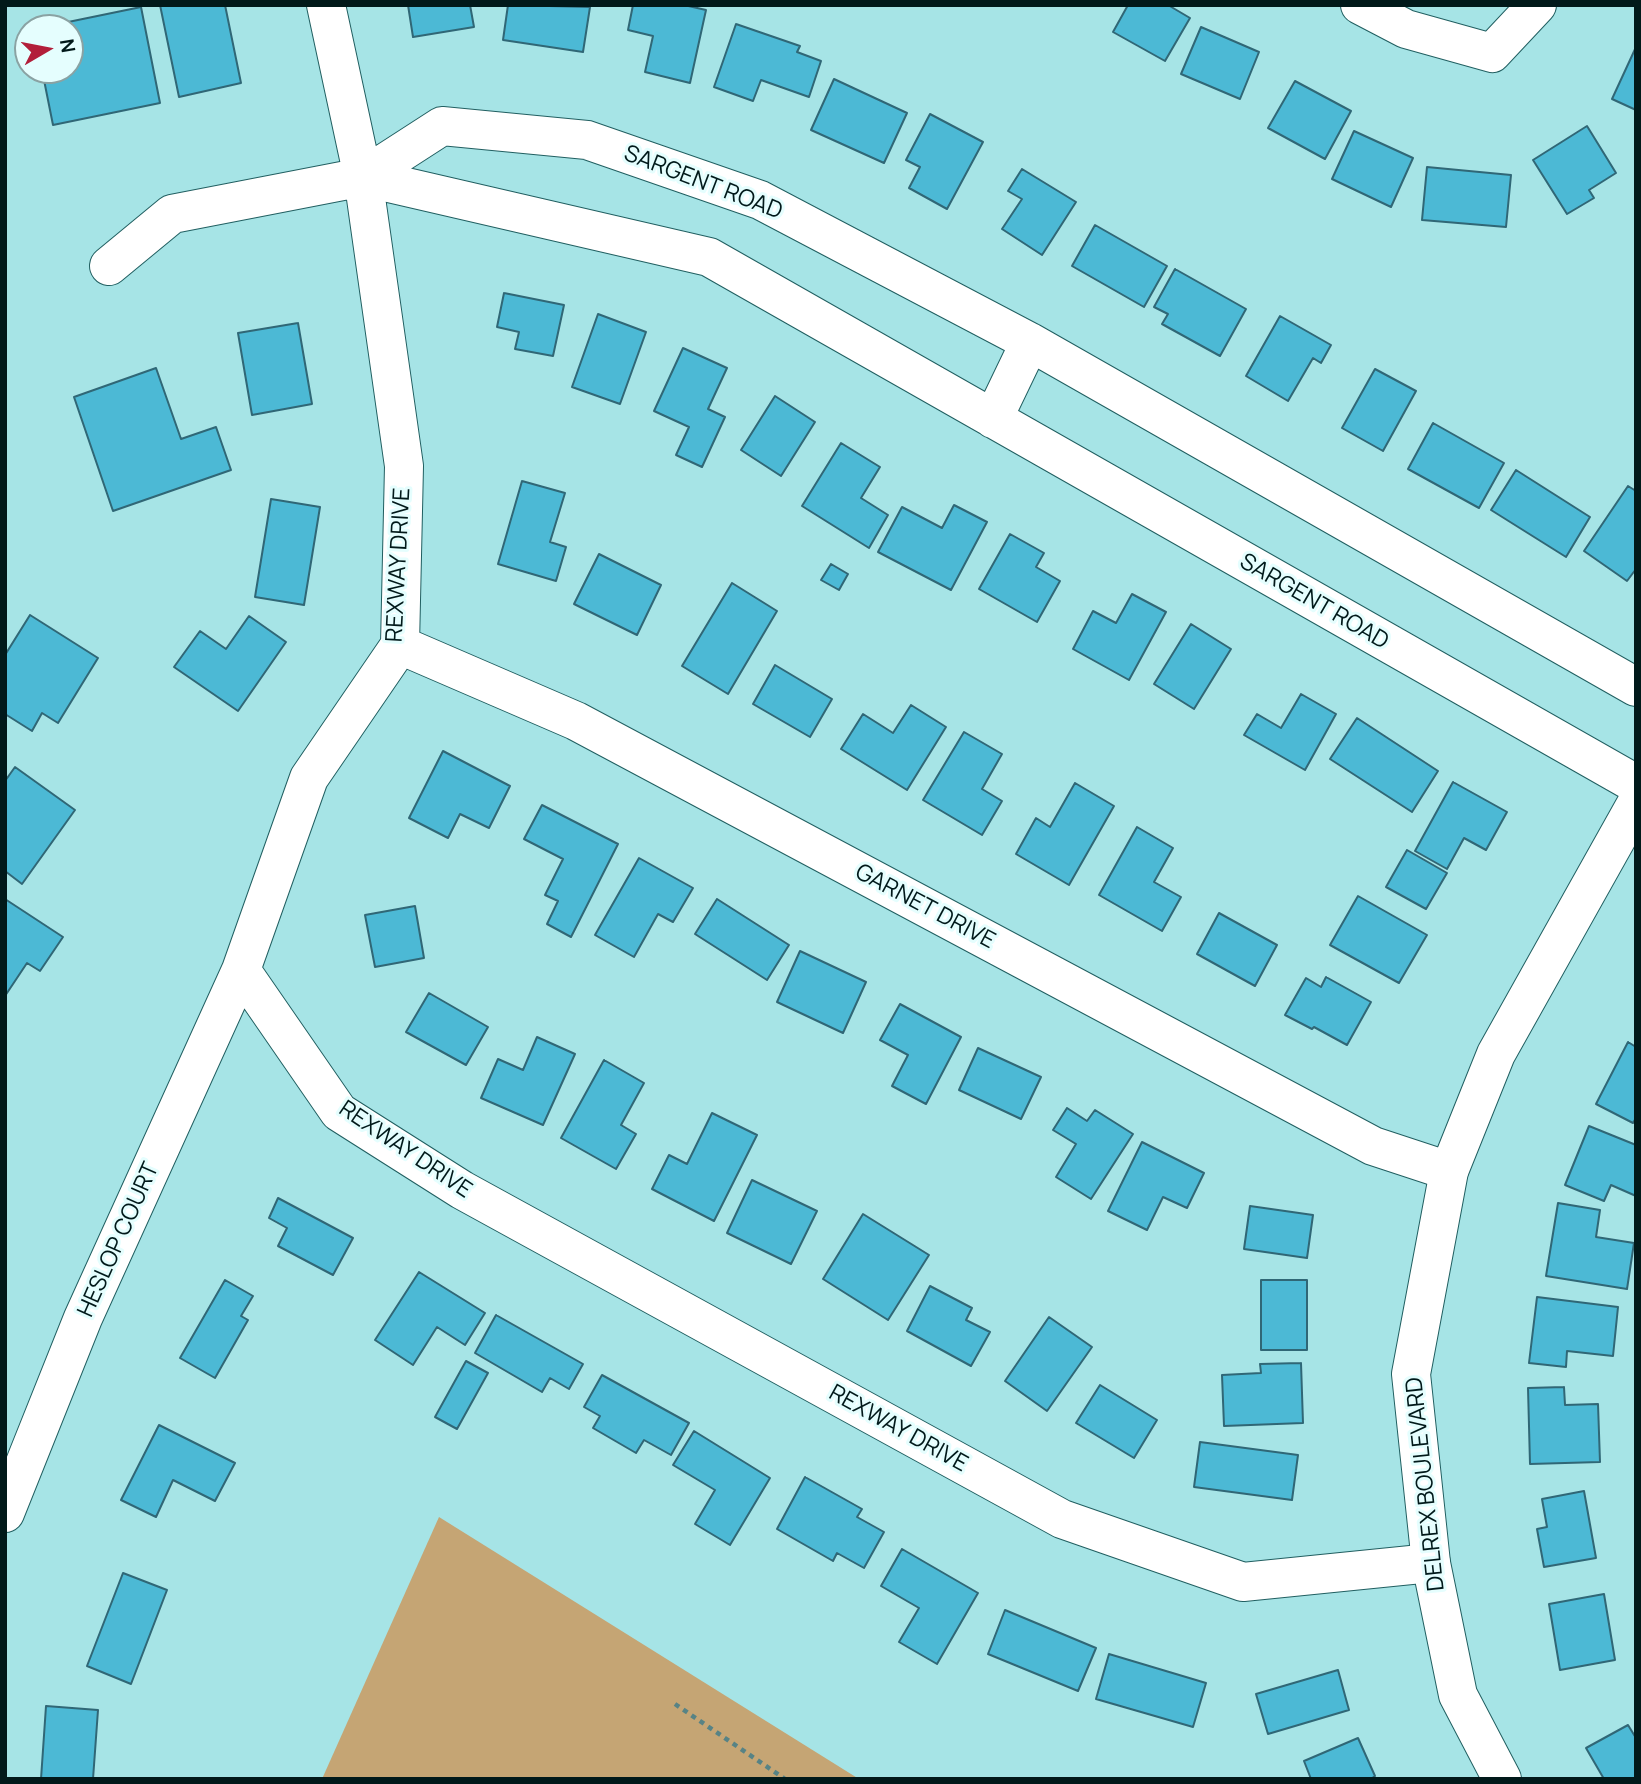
<!DOCTYPE html>
<html>
<head>
<meta charset="utf-8">
<style>
  body { margin:0 }
  #map { position:relative; width:1641px; height:1784px; overflow:hidden; background:#a6e4e6; font-family:Manrope,sans-serif }
  canvas { display:block }
  .frame { position:absolute; inset:0; border:7px solid #01191a; pointer-events:none }
  .north { position:absolute; left:14px; top:14px; width:70px; height:70px; box-sizing:border-box; background:#e5fefe; border:2px solid #8aa2a3; border-radius:50%; rotate:80deg; font-size:19px; font-weight:700; line-height:28px; text-align:center; color:#01191a }
  .north::after { content:''; display:block; margin:auto; width:24px; height:32px; background:#b21f3a; clip-path:polygon(50% 0,100% 100%,50% 72%,0 100%) }
</style>
</head>
<body>
<div id="map">
<canvas width="1641" height="1784"></canvas>
<div class="frame"></div>
<div class="north">N</div>
</div>
<script>
const g = document.querySelector('canvas').getContext('2d');
g.lineJoin = 'round';
function fill(path, color) { g.fillStyle = color; g.fill(path, 'evenodd'); }
const poly = rows => new Path2D(rows.map(r => 'M' + r).join(''));
function trace(path, color, width, dash) { g.strokeStyle = color; g.lineWidth = width; g.lineCap = dash ? 'butt' : 'round'; g.setLineDash(dash || []); g.stroke(path); }
function drawText(font, color, halo, rows, align = 'center') {
  g.font = font + ' Manrope,sans-serif'; g.lineWidth = 6; g.setLineDash([]); g.textBaseline = 'middle'; g.strokeStyle = halo; g.fillStyle = color; for (const [text, x, y, turn = 0] of rows) {
    g.save(); g.translate(x, y); g.rotate((+turn || 0) * Math.PI / 180); g.textAlign = isNaN(turn) ? turn : align; if (halo) g.strokeText(text, 0, 0); g.fillText(text, 0, 0); g.restore();
  }
}
fill(poly([
  [439,1517,859,1779,322,1779]
]), '#c5a574');
const building = poly([
  [160,5,225,5,241,83,179,97,160,5],
  [408,5,470,5,474,27,413,37,408,5],
  [508,5,590,7,583,52,503,40,508,5],
  [633,5,684,5,706,10,690,83,645,72,653,36,628,30,633,5],
  [1128,5,1168,5,1190,18,1165,61,1113,32,1128,5],
  [141,7,160,103,53,125,42,70,70,70,70,28,39,28,141,7],
  [736,24,800,46,797,52,821,61,809,97,761,80,753,101,714,87,736,24],
  [1201,27,1259,52,1240,99,1181,74,1201,27],
  [1636,47,1636,110,1612,99,1636,47],
  [834,79,907,113,884,163,811,130,834,79],
  [1295,81,1351,111,1325,159,1268,128,1295,81],
  [930,114,983,142,947,209,909,188,920,167,906,160,930,114],
  [1587,126,1616,173,1589,190,1594,198,1567,214,1533,160,1587,126],
  [1354,131,1413,158,1391,207,1332,179,1354,131],
  [1427,167,1511,175,1506,227,1422,220,1427,167],
  [1022,169,1076,202,1042,255,1002,229,1022,199,1008,191,1022,169],
  [1095,225,1167,266,1144,307,1072,266,1095,225],
  [1175,269,1246,309,1220,356,1162,324,1168,314,1154,307,1175,269],
  [504,293,564,305,553,356,515,349,519,332,497,327,504,293],
  [598,314,646,332,620,404,572,387,598,314],
  [1280,316,1331,345,1321,363,1313,358,1288,401,1246,376,1280,316],
  [298,323,312,404,252,415,238,333,298,323],
  [683,348,727,368,708,409,725,417,702,467,676,455,689,427,654,411,683,348],
  [156,368,181,439,216,427,231,470,113,511,74,397,156,368],
  [1375,369,1416,391,1383,451,1342,428,1375,369],
  [775,396,815,422,781,476,741,450,775,396],
  [1433,423,1504,463,1479,508,1408,469,1433,423],
  [841,443,880,467,861,498,888,515,869,548,802,506,841,443],
  [1516,470,1590,517,1566,557,1491,510,1516,470],
  [522,481,565,493,550,542,566,547,556,581,498,564,522,481],
  [1628,486,1636,491,1636,569,1627,581,1584,551,1628,486],
  [271,499,320,507,304,605,255,597,271,499],
  [954,505,987,522,951,590,878,552,902,507,942,528,954,505],
  [1010,534,1044,553,1036,567,1060,581,1037,622,979,589,1010,534],
  [599,554,661,585,637,635,574,604,599,554],
  [831,564,848,574,839,590,821,580,831,564],
  [732,583,777,611,728,694,682,666,732,583],
  [1132,594,1166,612,1129,680,1073,649,1093,611,1116,623,1132,594],
  [30,615,98,658,58,723,42,713,32,731,5,714,5,655,30,615],
  [249,616,286,642,238,711,174,667,200,631,226,649,249,616],
  [1191,624,1231,649,1194,709,1154,684,1191,624],
  [775,665,832,699,810,737,753,704,775,665],
  [1301,694,1336,714,1305,770,1244,735,1257,714,1281,728,1301,694],
  [911,705,946,727,907,790,841,749,863,714,893,733,911,705],
  [1357,718,1438,771,1412,812,1330,759,1357,718],
  [964,732,1002,754,982,789,1002,801,982,835,923,800,964,732],
  [443,751,510,786,489,828,460,814,448,838,409,818,443,751],
  [15,767,75,810,22,884,5,871,5,781,15,767],
  [1453,782,1507,812,1486,850,1464,838,1447,869,1415,851,1453,782],
  [1075,783,1114,806,1069,885,1016,854,1036,818,1050,827,1075,783],
  [542,805,618,844,571,937,547,924,558,901,545,895,563,859,524,839,542,805],
  [1137,827,1173,848,1154,882,1181,897,1162,931,1099,895,1137,827],
  [1407,850,1447,873,1426,909,1386,887,1407,850],
  [639,858,693,888,673,922,658,914,634,957,595,935,639,858],
  [1358,896,1427,935,1399,983,1330,945,1358,896],
  [5,899,63,937,40,971,27,963,5,996,5,899],
  [717,899,789,945,767,980,695,934,717,899],
  [415,906,424,958,375,967,365,915,415,906],
  [1219,913,1277,945,1255,986,1197,954,1219,913],
  [800,951,866,982,843,1033,777,1002,800,951],
  [1326,977,1371,1002,1347,1045,1314,1027,1312,1029,1285,1015,1306,978,1321,987,1326,977],
  [429,993,488,1027,466,1065,406,1032,429,993],
  [900,1004,961,1037,926,1104,892,1086,908,1055,880,1040,900,1004],
  [537,1037,575,1054,543,1125,481,1098,498,1059,523,1070,537,1037],
  [1628,1042,1636,1047,1636,1118,1633,1123,1596,1104,1628,1042],
  [978,1048,1041,1077,1021,1119,959,1090,978,1048],
  [604,1060,644,1083,621,1125,636,1134,616,1169,561,1138,604,1060],
  [1067,1108,1087,1121,1095,1110,1133,1134,1091,1199,1056,1177,1076,1144,1053,1130,1067,1108],
  [712,1113,757,1135,714,1221,652,1189,669,1155,687,1164,712,1113],
  [1589,1126,1636,1145,1636,1196,1611,1185,1604,1201,1565,1185,1589,1126],
  [1142,1142,1204,1173,1187,1208,1163,1197,1147,1230,1108,1211,1142,1142],
  [752,1180,817,1211,791,1264,727,1233,752,1180],
  [278,1198,353,1238,333,1275,278,1246,287,1228,269,1218,278,1198],
  [1558,1203,1600,1210,1596,1237,1634,1243,1627,1289,1546,1276,1558,1203],
  [1250,1206,1313,1215,1307,1258,1244,1249,1250,1206],
  [863,1214,929,1255,888,1320,823,1279,863,1214],
  [419,1272,485,1313,465,1345,437,1327,413,1365,375,1340,419,1272],
  [225,1280,253,1296,241,1316,248,1320,215,1378,180,1358,225,1280],
  [1261,1280,1307,1280,1307,1350,1261,1350,1261,1280],
  [930,1286,972,1308,966,1320,990,1332,971,1366,907,1331,930,1286],
  [1537,1297,1618,1307,1613,1356,1567,1351,1566,1367,1529,1363,1537,1297],
  [496,1315,583,1364,569,1389,550,1378,542,1392,475,1353,496,1315],
  [1049,1317,1092,1347,1047,1411,1005,1381,1049,1317],
  [466,1361,488,1373,457,1429,435,1417,466,1361],
  [1301,1363,1303,1423,1224,1426,1222,1375,1261,1373,1260,1364,1301,1363],
  [602,1375,689,1423,671,1455,644,1440,636,1453,593,1428,600,1416,584,1407,602,1375],
  [1100,1385,1157,1420,1134,1458,1076,1423,1100,1385],
  [1564,1387,1565,1405,1598,1404,1600,1462,1530,1464,1528,1388,1564,1387],
  [159,1425,235,1463,215,1501,173,1480,156,1517,121,1500,159,1425],
  [694,1431,770,1478,730,1545,695,1524,715,1490,673,1465,694,1431],
  [1200,1442,1298,1455,1292,1500,1194,1487,1200,1442],
  [805,1477,862,1509,857,1517,884,1532,864,1568,837,1553,833,1561,777,1529,805,1477],
  [1584,1491,1596,1558,1544,1567,1537,1529,1547,1527,1542,1499,1584,1491],
  [902,1549,978,1593,937,1664,899,1642,919,1608,881,1586,902,1549],
  [123,1573,167,1590,131,1684,87,1666,123,1573],
  [1604,1594,1615,1660,1560,1670,1549,1604,1604,1594],
  [1005,1610,1096,1648,1078,1691,988,1654,1005,1610],
  [1109,1654,1206,1683,1193,1727,1096,1699,1109,1654],
  [1338,1670,1349,1710,1268,1734,1256,1694,1338,1670],
  [46,1706,98,1710,93,1779,41,1779,46,1706],
  [1628,1725,1636,1738,1636,1779,1604,1779,1586,1748,1628,1725],
  [1358,1738,1375,1776,1371,1779,1311,1779,1304,1761,1358,1738]
]);
fill(building, '#4cb9d5');
trace(building, '#306776', 2);
const minor = poly([
  [1360,5,1406,29,1492,53,1537,5],
  [363,177,709,257,1636,784],
  [109,266,172,214,363,177,442,126,587,140,760,200,1030,342,1636,687],
  [993,419,1030,342],
  [400,645,576,721,1373,1146,1449,1171],
  [241,970,339,1112,462,1190,1062,1519,1243,1582,1431,1563],
  [5,1513,83,1318,241,970,309,778,400,645,404,466,363,177,326,5]
]);
const tertiary = poly([
  [1502,1779,1458,1695,1431,1563,1411,1374,1449,1171,1496,1054,1636,804]
]);
trace(minor, '#215f61', 40);
trace(tertiary, '#215f61', 40);
trace(poly([
  [675,1704,785,1779]
]), '#578385', 4.5, [5, 5]);
trace(minor, '#fff', 38);
trace(tertiary, '#fff', 38);
drawText('23px', '#01191a', '#e5fefe', [
  ["SARGENT ROAD",703,183,21],
  ["REXWAY DRIVE",399,565,-87],
  ["SARGENT ROAD",1314,602,30],
  ["GARNET DRIVE",925,907,28],
  ["REXWAY DRIVE",405,1150,34],
  ["HESLOP COURT",119,1240,-66],
  ["REXWAY DRIVE",898,1429,29],
  ["DELREX BOULEVARD",1426,1484,-96]
]);
</script>
</body>
</html>
